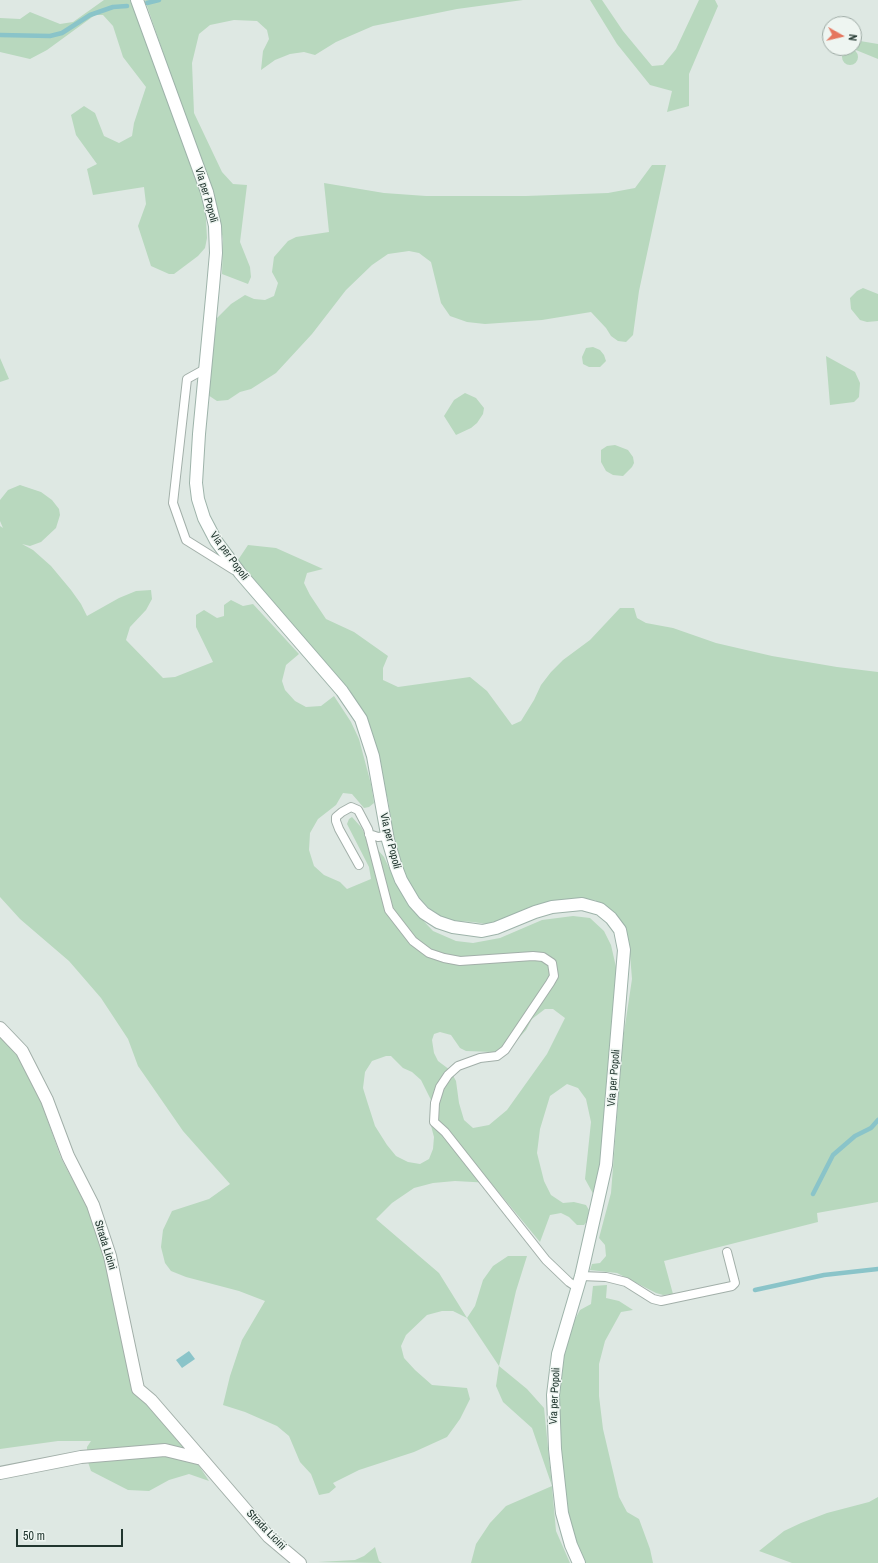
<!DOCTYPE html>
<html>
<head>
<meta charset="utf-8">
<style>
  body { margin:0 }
  #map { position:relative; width:878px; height:1563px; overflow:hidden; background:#dee8e3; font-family:"Archivo Narrow",sans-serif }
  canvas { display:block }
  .north { position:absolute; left:822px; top:16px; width:40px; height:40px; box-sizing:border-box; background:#eef5f1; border:1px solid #9ca9a3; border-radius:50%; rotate:98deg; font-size:11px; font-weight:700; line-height:16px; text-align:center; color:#21362f }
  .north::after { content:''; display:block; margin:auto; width:14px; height:18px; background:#e5765f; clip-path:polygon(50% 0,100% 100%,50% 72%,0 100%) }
  .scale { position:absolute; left:16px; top:1529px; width:107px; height:18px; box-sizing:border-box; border:2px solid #21362f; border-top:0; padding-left:5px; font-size:12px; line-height:14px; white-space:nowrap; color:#21362f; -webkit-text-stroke:3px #eef5f1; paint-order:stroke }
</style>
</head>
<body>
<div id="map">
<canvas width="878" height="1563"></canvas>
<div class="north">N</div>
<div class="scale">50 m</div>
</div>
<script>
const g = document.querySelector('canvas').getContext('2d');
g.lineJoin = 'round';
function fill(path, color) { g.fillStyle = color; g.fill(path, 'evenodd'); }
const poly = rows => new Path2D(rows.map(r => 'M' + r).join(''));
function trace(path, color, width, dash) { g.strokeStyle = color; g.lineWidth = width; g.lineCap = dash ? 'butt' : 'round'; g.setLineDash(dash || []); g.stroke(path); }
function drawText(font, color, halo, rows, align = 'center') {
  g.font = font + ' "Archivo Narrow",sans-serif'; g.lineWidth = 3; g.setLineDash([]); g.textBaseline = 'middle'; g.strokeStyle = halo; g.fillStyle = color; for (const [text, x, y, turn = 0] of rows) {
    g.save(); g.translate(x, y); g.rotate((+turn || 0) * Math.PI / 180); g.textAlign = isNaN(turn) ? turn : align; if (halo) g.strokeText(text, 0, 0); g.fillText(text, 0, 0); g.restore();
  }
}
fill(poly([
  [104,0,130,0,167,94,205,202,207,238,205,248,198,256,174,274,169,274,151,266,138,226,146,204,144,187,93,195,87,169,97,164,76,135,71,115,84,106,95,113,104,136,119,143,132,136,134,123,146,87,123,57,113,26,103,15,95,15,47,50,30,59,0,52,0,18,20,19,30,12,60,24,73,22],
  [145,0,523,0,457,9,373,26,336,42,315,55,304,52,290,54,275,60,261,70,263,51,269,39,267,30,257,21,234,20,210,25,199,34,192,63,194,113,222,172,233,184,247,185,240,242,250,267,251,277,248,284,222,274,223,239,217,210],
  [590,0,602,0,623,31,652,66,663,65,676,49,699,0,715,0,718,6,689,74,689,106,667,112,672,91,650,85,617,44],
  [854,40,878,44,878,59,851,48,854,48],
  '842 57a8 8 0 1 1 16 0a8 8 0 1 1-16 0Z',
  [652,165,666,165,639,291,633,335,626,342,618,341,611,336,606,328,591,312,542,320,485,324,467,322,450,316,441,303,431,262,419,253,409,251,388,254,372,265,346,290,312,334,276,373,251,389,240,392,228,400,217,401,208,395,217,318,231,304,245,295,254,299,265,300,274,296,278,283,272,272,274,257,288,241,296,237,329,232,324,183,384,193,426,196,526,196,608,193,635,188],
  [863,288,878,294,878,321,867,322,860,320,851,309,850,298,857,291],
  [593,347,600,350,604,355,606,361,600,367,589,367,583,364,582,357,586,348],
  [826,356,855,372,860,383,859,397,854,402,830,405],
  [0,358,9,379,0,382],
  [465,393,476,398,484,408,483,414,477,423,471,428,456,435,444,416,454,400],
  [615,445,628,450,633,457,634,463,632,467,623,476,613,475,606,471,601,462,601,450,607,446],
  [20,485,41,492,52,500,59,509,60,515,56,528,41,542,30,546,22,544,33,550,51,566,71,590,81,604,87,616,119,598,136,591,151,590,152,599,146,610,130,627,126,640,163,678,175,677,213,662,196,627,196,615,204,610,217,618,224,616,224,605,231,600,243,606,253,604,299,654,286,665,282,681,285,690,295,701,306,707,321,706,334,696,351,722,359,739,371,784,374,803,369,807,364,808,352,794,343,793,336,805,318,819,310,833,309,850,314,866,324,875,340,882,347,889,371,879,369,867,347,824,349,819,352,817,361,827,366,836,384,857,397,885,416,913,433,931,456,941,473,943,500,938,542,920,573,916,590,918,604,931,611,945,616,967,617,986,604,1156,596,1199,585,1179,591,1122,586,1099,578,1088,567,1084,550,1096,540,1129,537,1153,544,1181,551,1195,563,1203,574,1202,586,1205,589,1210,587,1221,584,1225,577,1225,569,1217,561,1213,550,1215,540,1242,491,1183,455,1181,433,1183,414,1188,392,1203,376,1219,439,1273,467,1318,475,1306,483,1280,493,1266,508,1256,527,1256,516,1291,499,1366,527,1389,544,1408,552,1487,556,1531,570,1563,471,1563,476,1544,490,1523,506,1506,552,1486,532,1428,503,1402,496,1386,499,1366,467,1318,453,1311,442,1311,427,1315,406,1335,401,1346,404,1358,415,1370,432,1385,467,1388,470,1399,460,1419,447,1437,414,1452,359,1470,333,1483,336,1487,329,1493,319,1495,311,1474,300,1462,289,1436,277,1426,245,1412,223,1405,230,1376,242,1340,265,1301,239,1291,186,1277,171,1271,165,1263,161,1247,163,1230,172,1211,209,1199,230,1184,183,1131,138,1066,128,1039,101,998,69,961,20,919,0,897,0,526,3,528,0,521,0,500,8,490],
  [545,1009,553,1009,565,1018,547,1054,507,1110,489,1125,473,1128,464,1120,459,1103,456,1081,450,1070,438,1061,434,1053,432,1040,434,1034,440,1032,451,1035,460,1048,466,1051,493,1052,510,1048,526,1030,532,1019],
  [386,1056,391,1056,403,1068,412,1072,421,1080,432,1102,430,1122,434,1137,433,1149,429,1159,420,1164,408,1162,396,1156,387,1145,375,1126,367,1101,363,1088,365,1072,372,1061],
  [248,545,276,548,323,569,307,573,304,583,310,595,326,619,354,632,388,656,383,668,383,680,398,687,470,677,487,691,512,725,521,721,534,700,541,685,551,672,563,660,590,640,620,608,634,608,637,618,646,623,673,628,716,643,772,656,837,667,878,672,878,1202,817,1213,818,1222,664,1261,673,1294,663,1295,656,1293,617,1273,590,1270,592,1264,600,1263,606,1256,605,1245,599,1238,611,1193,623,1039,632,979,629,942,615,915,595,900,579,899,493,925,473,922,446,920,429,908,408,886,396,851,388,800,368,723,349,689,302,637,238,560],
  [0,1035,20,1056,40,1099,61,1158,88,1209,93,1226,95,1225,146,1396,188,1449,209,1481,189,1474,169,1480,149,1491,128,1490,91,1471,87,1459,87,1447,91,1441,58,1441,0,1449],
  [607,1285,606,1298,619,1301,633,1310,621,1312,605,1341,599,1364,599,1396,603,1429,619,1497,627,1512,639,1519,650,1549,653,1563,583,1563,573,1538,566,1499,560,1464,559,1427,559,1392,563,1358,572,1325,580,1310,591,1304,593,1286],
  [878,1497,878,1563,792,1563,759,1551,784,1531,801,1523,827,1513,869,1502],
  [375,1547,379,1561,382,1563,318,1562,355,1560,364,1556]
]), '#b8d8be');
fill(poly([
  [189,1351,195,1359,182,1368,176,1360]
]), '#8ac4c9');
trace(poly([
  [147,3,159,0],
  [0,35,50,36,62,33,90,15,113,7,127,6],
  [813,1194,833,1155,855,1136,871,1128,878,1120],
  [755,1290,824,1275,878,1269]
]), '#8ac4c9', 4.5);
const lane = poly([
  [205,369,187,379,173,503,186,540,234,570],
  [369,834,378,837,387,836],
  [359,865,339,829,336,821,336,817,342,812,351,807,358,810,368,829,389,910,413,941,429,953,444,958,460,961,533,956,543,957,552,963,554,976,550,983,505,1050,497,1056,480,1058,458,1066,448,1075,440,1087,435,1103,434,1122,445,1132,546,1260,569,1282,578,1288],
  [581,1276,606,1277,626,1282,653,1299,661,1301,732,1286,735,1283,727,1252]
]);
const street = poly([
  [0,1028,22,1051,47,1100,68,1156,93,1205,110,1256,138,1389,151,1400,202,1459],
  [0,1473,81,1457,165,1450,202,1459,269,1537,300,1563]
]);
const secondary = poly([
  [137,0,207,192,215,226,216,253,213,287,199,434,196,483,198,499,204,518,216,541,240,573,342,691,361,719,373,756,388,840,396,867,401,880,414,902,424,913,438,922,453,927,482,931,496,928,535,912,552,907,582,904,600,909,611,918,620,930,624,950,606,1165,581,1276,558,1354,553,1395,555,1449,562,1513,571,1545,579,1563]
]);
trace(lane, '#a2afa9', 10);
trace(street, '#a2afa9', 14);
trace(secondary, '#9eb3aa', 14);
trace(lane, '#fff', 8);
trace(street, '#fff', 12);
trace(secondary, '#fff', 12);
drawText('11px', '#21362f', '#eef5f1', [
  ["Via per Popoli",206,195,74],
  ["Via per Popoli",229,556,54],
  ["Via per Popoli",390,841,76],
  ["Via per Popoli",614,1078,-85],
  ["Strada Licini",105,1245,73],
  ["Via per Popoli",555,1396,-87],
  ["Strada Licini",266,1530,46]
]);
</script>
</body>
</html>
